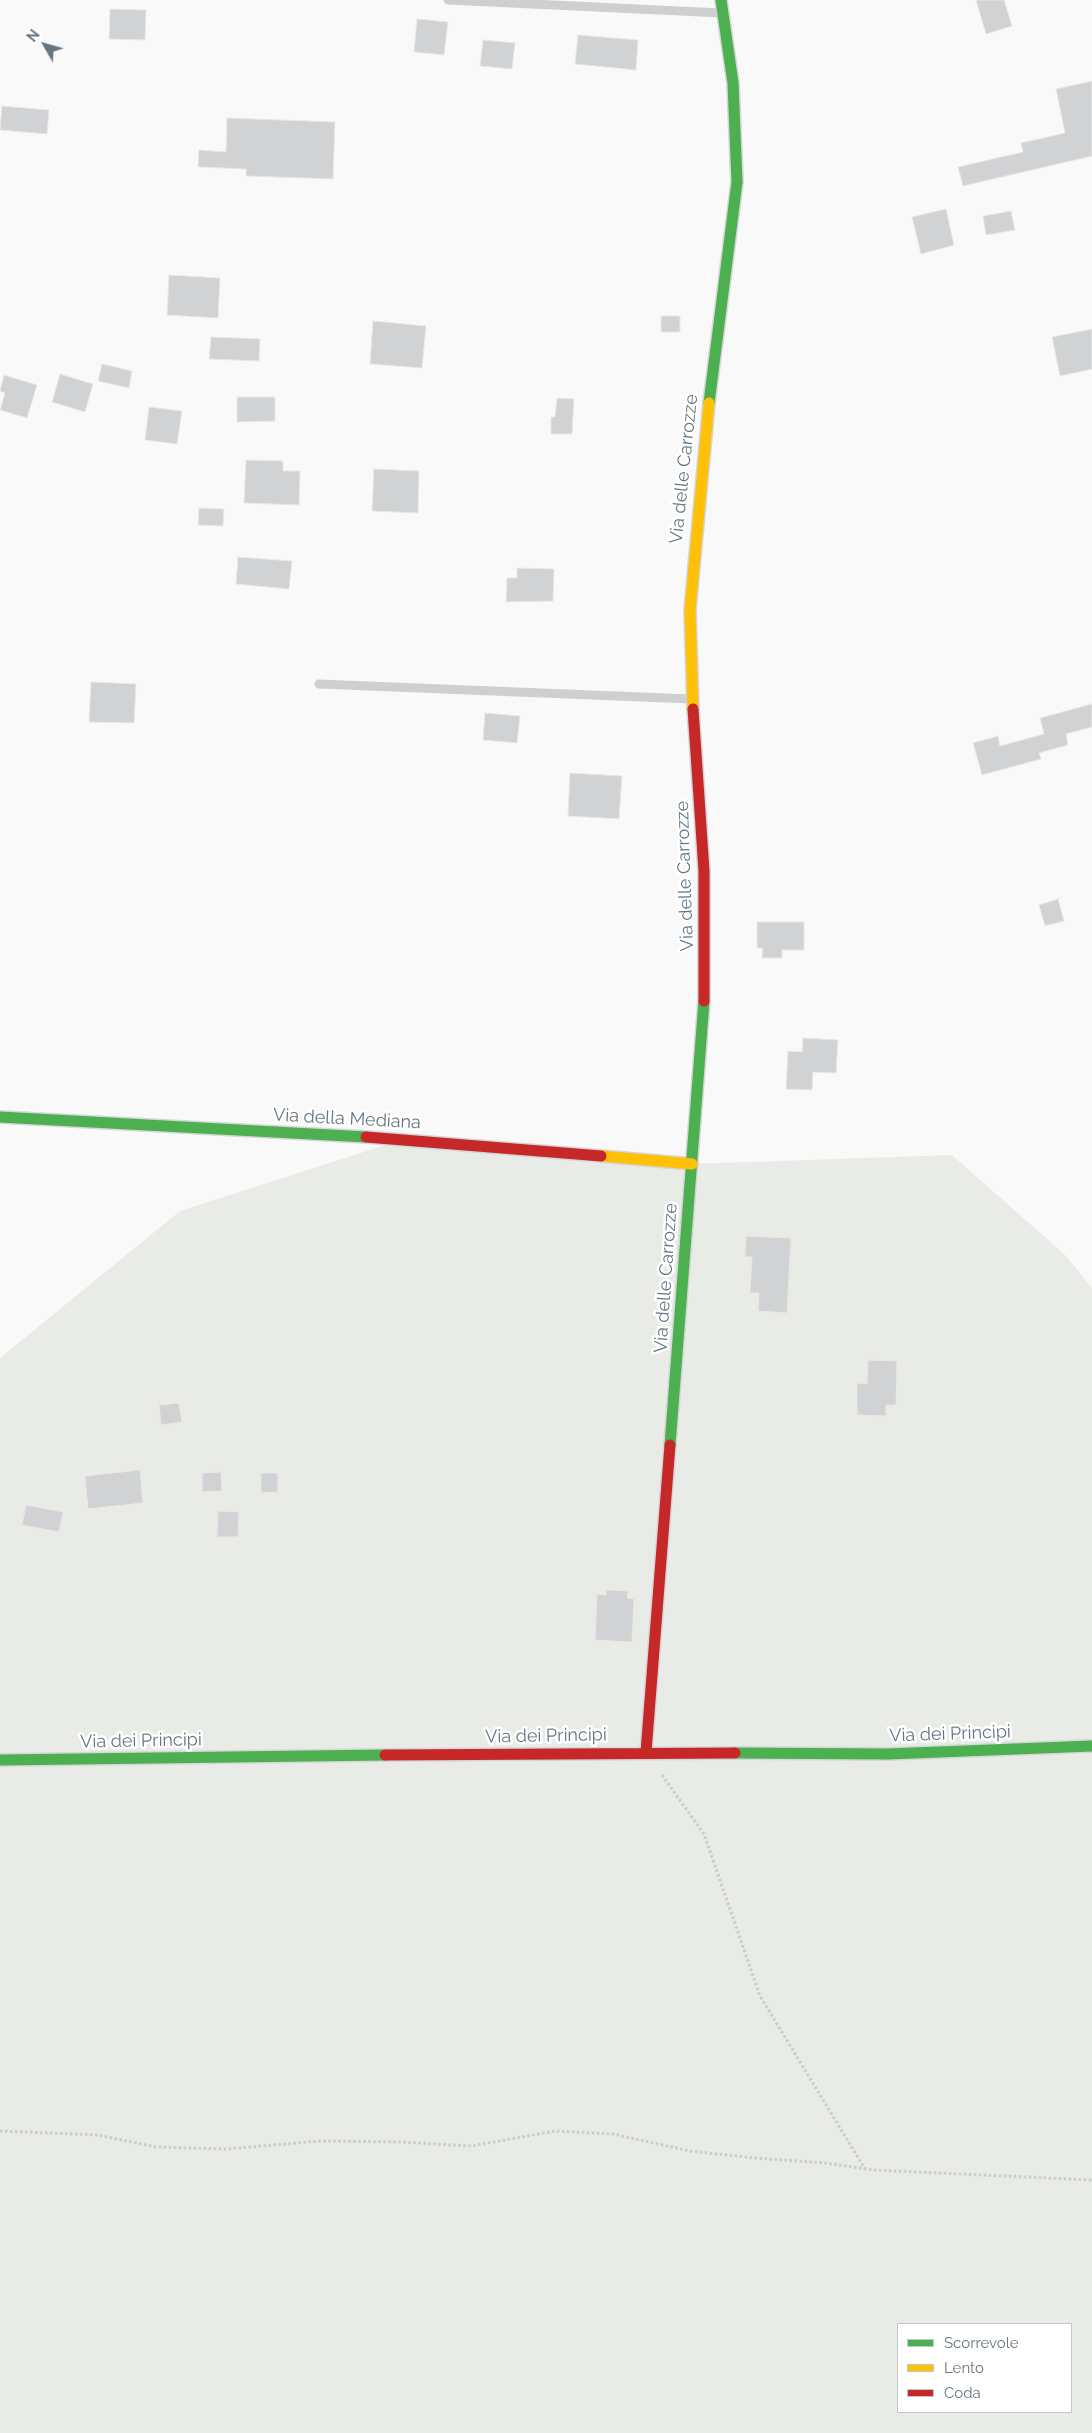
<!DOCTYPE html>
<html>
<head>
<meta charset="utf-8">
<style>
  body { margin:0 }
  #map { position:relative; width:1092px; height:2433px; overflow:hidden; background:#f9f9f9; font-family:Raleway,sans-serif }
  canvas { display:block }
  .legend { position:absolute; left:897px; top:2323px; width:175px; height:90px; box-sizing:border-box; background:#fff; border:1px solid #c1c8cd; margin:0; padding:6px 9px; list-style:none; font-size:15px; color:#657683 }
  .legend li { display:flex; align-items:center; gap:10px; height:25px }
  .legend b { width:25px; border:1px solid #c1c8cd }
  .north { position:absolute; left:20px; top:20px; width:50px; height:50px; -webkit-text-stroke:4px #fff; paint-order:stroke; rotate:308deg; font-size:14px; font-weight:700; line-height:20px; text-align:center; color:#657683 }
  .north::after { content:''; display:block; margin:auto; width:18px; height:22px; background:#657683; clip-path:polygon(50% 0,100% 100%,50% 72%,0 100%) }
</style>
</head>
<body>
<div id="map">
<canvas width="1092" height="2433"></canvas>
<ul class="legend">
<li><b style="height:6px;background:#4caf50"></b>Scorrevole</li>
<li><b style="height:6px;background:#ffc107"></b>Lento</li>
<li><b style="height:6px;background:#c62828"></b>Coda</li>
</ul>
<div class="north">N</div>
</div>
<script>
const g = document.querySelector('canvas').getContext('2d');
g.lineJoin = 'round';
function fill(path, color) { g.fillStyle = color; g.fill(path, 'evenodd'); }
const poly = rows => new Path2D(rows.map(r => 'M' + r).join(''));
function trace(path, color, width, dash) { g.strokeStyle = color; g.lineWidth = width; g.lineCap = dash ? 'butt' : 'round'; g.setLineDash(dash || []); g.stroke(path); }
function drawText(font, color, halo, rows, align = 'center') {
  g.font = font + ' Raleway,sans-serif'; g.lineWidth = 5; g.setLineDash([]); g.textBaseline = 'middle'; g.strokeStyle = halo; g.fillStyle = color; for (const [text, x, y, turn = 0] of rows) {
    g.save(); g.translate(x, y); g.rotate((+turn || 0) * Math.PI / 180); g.textAlign = isNaN(turn) ? turn : align; if (halo) g.strokeText(text, 0, 0); g.fillText(text, 0, 0); g.restore();
  }
}
fill(poly([
  [404,1139,692,1164,952,1155,1065,1255,1092,1288,1092,2433,0,2433,0,1358,180,1211],
  [898,2324,1071,2324,1071,2412,898,2412]
]), '#e8ebe6');
const building = poly([
  [976,0,1004,0,1012,26,986,34,976,0],
  [110,9,146,10,145,40,109,39,110,9],
  [417,19,448,22,444,55,414,52,417,19],
  [578,35,638,40,636,70,575,64,578,35],
  [483,40,515,43,512,69,480,66,483,40],
  [1092,81,1092,156,963,186,958,167,1023,152,1021,143,1065,133,1056,89,1092,81],
  [2,106,49,110,47,134,0,130,2,106],
  [227,118,335,122,333,179,246,176,246,169,198,167,199,150,226,152,227,118],
  [946,209,954,245,921,254,912,217,946,209],
  [1011,211,1015,230,986,235,983,216,1011,211],
  [169,275,220,278,218,318,167,315,169,275],
  [661,316,680,316,680,332,661,332,661,316],
  [373,321,426,326,422,368,370,364,373,321],
  [1092,329,1092,369,1060,376,1052,337,1092,329],
  [211,337,260,339,259,361,209,359,211,337],
  [102,364,132,371,129,388,98,381,102,364],
  [60,374,93,384,85,412,52,402,60,374],
  [4,375,37,385,27,418,0,410,5,393,0,391,4,375],
  [237,397,275,397,275,421,237,422,237,397],
  [557,398,574,399,572,434,551,434,551,417,555,417,557,398],
  [149,407,182,411,177,444,145,440,149,407],
  [246,460,283,461,283,471,300,471,299,505,244,503,246,460],
  [374,469,419,471,418,513,372,511,374,469],
  [199,508,224,509,223,526,198,525,199,508],
  [238,557,292,561,289,589,236,584,238,557],
  [517,568,554,569,553,601,506,602,507,578,517,578,517,568],
  [91,682,136,684,134,723,89,722,91,682],
  [1092,704,1092,727,1066,734,1068,745,1039,753,1041,759,982,775,973,743,998,736,1000,746,1044,734,1040,718,1092,704],
  [485,713,520,716,517,743,483,740,485,713],
  [570,773,622,776,619,819,568,816,570,773],
  [1058,899,1064,921,1045,926,1039,905,1058,899],
  [757,922,804,922,804,950,782,950,782,958,762,958,763,948,757,948,757,922],
  [803,1038,838,1040,836,1073,813,1072,812,1090,786,1089,788,1051,802,1052,803,1038],
  [746,1236,791,1238,787,1313,758,1311,759,1293,750,1293,752,1257,745,1257,746,1236],
  [868,1360,897,1361,896,1405,886,1405,886,1416,857,1415,857,1383,867,1384,868,1360],
  [179,1403,182,1422,161,1425,159,1405,179,1403],
  [140,1470,143,1503,88,1509,85,1476,140,1470],
  [221,1472,222,1491,202,1492,202,1473,221,1472],
  [261,1473,278,1473,278,1492,261,1493,261,1473],
  [26,1505,63,1512,59,1532,22,1525,26,1505],
  [218,1511,239,1512,238,1537,217,1537,218,1511],
  [606,1590,628,1591,627,1598,634,1599,632,1642,595,1640,597,1594,606,1595,606,1590]
]);
fill(building, '#d0d2d3');
trace(building, '#e8e8e8', 1);
const fast = poly([
  [709,403,737,182,733,83,721,0],
  [0,1117,366,1137],
  [670,1445,704,1001],
  [735,1753,888,1754,1092,1746],
  [0,1760,385,1755]
]);
const slow = poly([
  [693,709,690,610,709,403],
  [601,1156,692,1164]
]);
const jam = poly([
  [693,709,704,871,704,1001],
  [366,1137,601,1156],
  [646,1752,670,1445],
  [385,1755,735,1753]
]);
trace(fast, '#d5d6d7', 14);
trace(slow, '#d5d6d7', 14);
trace(jam, '#d5d6d7', 14);
trace(poly([
  [662,1775,704,1834,760,1996,865,2169],
  [0,2131,98,2135,156,2147,226,2149,321,2141,401,2142,471,2146,555,2131,613,2134,690,2151,755,2158,825,2163,874,2170,1092,2180]
]), '#cbcccd', 3, [2.5, 2.5]);
trace(poly([
  [448,0,722,13],
  [319,684,691,699]
]), '#cecfd0', 9);
trace(fast, '#4caf50', 11);
trace(slow, '#ffc107', 11);
trace(jam, '#c62828', 11);
drawText('18px', '#657683', '#fff', [
  ["Via delle Carrozze",684,469,-84],
  ["Via delle Carrozze",685,876,-92],
  ["Via della Mediana",347,1119,3],
  ["Via delle Carrozze",666,1278,-86],
  ["Via dei Principi",950,1734,-2],
  ["Via dei Principi",546,1736,-1],
  ["Via dei Principi",141,1741,-1]
]);
</script>
</body>
</html>
